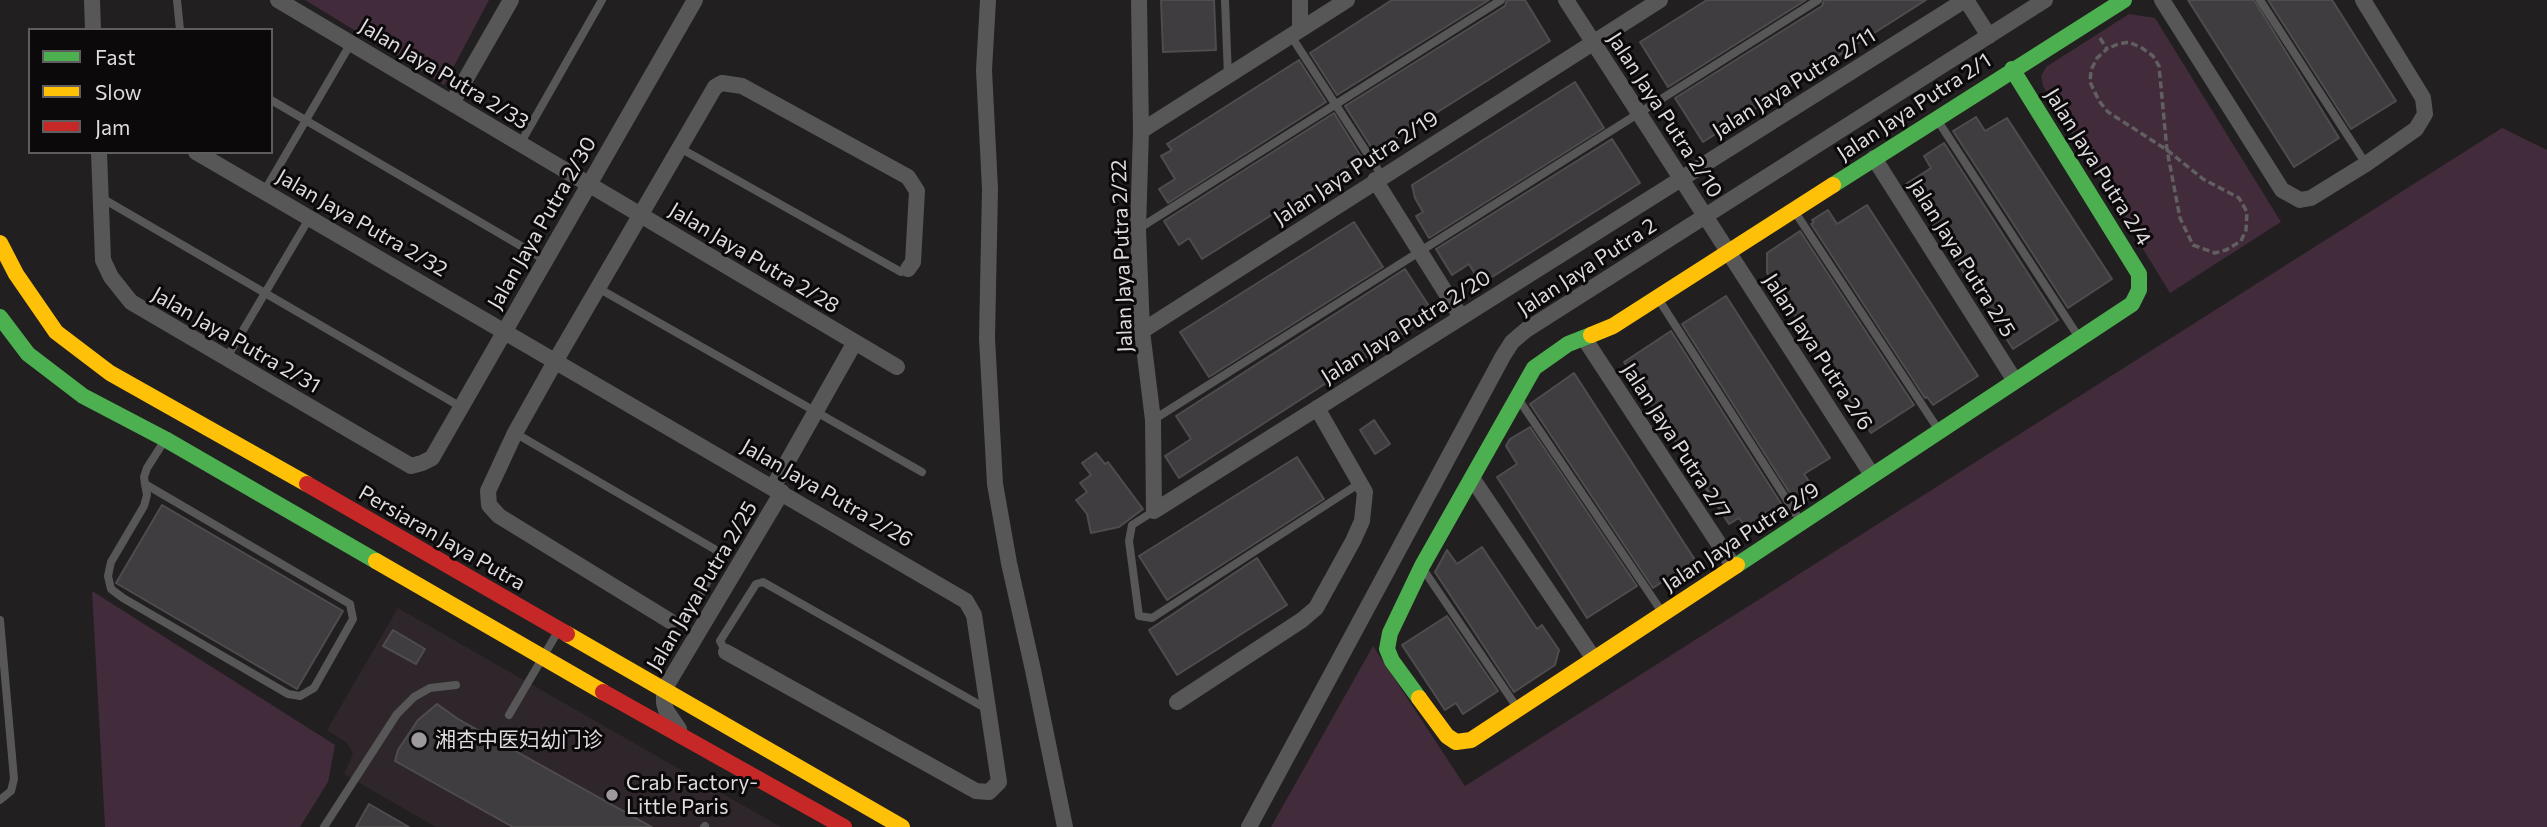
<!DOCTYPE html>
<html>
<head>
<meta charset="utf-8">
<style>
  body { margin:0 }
  #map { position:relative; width:2547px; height:827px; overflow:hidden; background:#221f21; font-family:Commissioner,sans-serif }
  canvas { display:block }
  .legend { position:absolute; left:28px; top:28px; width:245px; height:126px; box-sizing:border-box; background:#0b090a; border:2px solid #605d5f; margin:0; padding:9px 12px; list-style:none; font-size:21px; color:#dfdbde }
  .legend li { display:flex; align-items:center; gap:14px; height:35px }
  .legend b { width:35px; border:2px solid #605d5f }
</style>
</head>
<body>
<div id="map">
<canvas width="2547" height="827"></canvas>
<ul class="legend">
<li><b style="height:9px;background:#4caf50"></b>Fast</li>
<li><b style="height:9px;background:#ffc107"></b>Slow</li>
<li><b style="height:9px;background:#c62828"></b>Jam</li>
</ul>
</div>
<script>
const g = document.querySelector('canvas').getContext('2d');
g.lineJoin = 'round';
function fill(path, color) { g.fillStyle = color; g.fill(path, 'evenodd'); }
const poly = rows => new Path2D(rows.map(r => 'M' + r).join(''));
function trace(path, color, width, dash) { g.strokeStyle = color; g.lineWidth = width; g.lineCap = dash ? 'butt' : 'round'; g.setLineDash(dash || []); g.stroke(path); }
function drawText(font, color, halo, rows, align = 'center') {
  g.font = font + ' Commissioner,"Noto Sans SC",sans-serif'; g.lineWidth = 6; g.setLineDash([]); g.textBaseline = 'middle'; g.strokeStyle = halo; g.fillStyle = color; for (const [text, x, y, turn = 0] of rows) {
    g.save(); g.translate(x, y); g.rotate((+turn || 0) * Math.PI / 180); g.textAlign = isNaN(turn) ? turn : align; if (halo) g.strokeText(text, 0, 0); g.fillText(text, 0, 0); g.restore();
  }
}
fill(poly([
  [398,608,781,827,436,827,344,774,353,754,347,743,327,730]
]), '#2f262b');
fill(poly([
  [305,0,489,0,444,85],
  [2129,14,2155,18,2281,222,2170,293,2043,86,2041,76,2046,67],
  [2502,128,2547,150,2547,827,1271,827,1373,646,1465,786],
  [92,591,335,745,328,782,300,827,105,827]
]), '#422b3b');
const building = poly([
  [1161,0,1214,0,1216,50,1163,52,1161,0],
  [1392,0,1489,0,1337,95,1310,53,1392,0],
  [1507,0,1525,0,1550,41,1376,151,1373,150,1345,106,1505,6,1507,0],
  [1707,0,1806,0,1668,87,1640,42,1707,0],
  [1824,0,1926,0,1703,142,1675,98,1822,6,1824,0],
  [2188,0,2254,0,2339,138,2294,167,2188,0],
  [2268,0,2332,0,2396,101,2351,129,2268,0],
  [1299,60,1326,102,1168,203,1159,189,1175,179,1161,156,1172,150,1167,144,1299,60],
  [1575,82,1604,128,1429,238,1416,216,1423,212,1415,198,1412,185,1575,82],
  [1334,113,1362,158,1202,259,1189,238,1179,245,1164,221,1334,113],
  [1976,117,1985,131,2007,118,2112,279,2068,308,1953,131,1976,117],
  [1612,139,1640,183,1481,284,1469,264,1452,275,1436,249,1612,139],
  [1944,143,2058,320,2013,349,1906,184,1931,168,1924,156,1944,143],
  [1867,205,1978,376,1933,405,1927,397,1925,398,1811,224,1814,222,1812,220,1828,210,1837,224,1867,205],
  [1354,222,1383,267,1209,377,1180,332,1354,222],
  [1800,231,1914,405,1871,433,1767,273,1767,253,1800,231],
  [1405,269,1429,306,1427,318,1179,478,1165,456,1191,439,1176,416,1405,269],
  [1726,296,1830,458,1804,474,1817,493,1798,506,1682,324,1726,296],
  [1671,331,1782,505,1746,528,1739,518,1729,524,1624,362,1671,331],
  [1574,373,1695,560,1653,588,1530,404,1574,373],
  [1374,420,1390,444,1375,454,1360,430,1374,420],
  [1530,427,1637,586,1587,618,1497,477,1517,464,1506,446,1510,439,1530,427],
  [1096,453,1105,464,1108,462,1143,509,1119,527,1091,533,1087,514,1076,500,1087,492,1080,483,1091,475,1082,463,1096,453],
  [1297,457,1324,499,1167,600,1139,556,1297,457],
  [162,505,343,611,297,689,116,583,162,505],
  [1482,547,1537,629,1542,625,1559,650,1555,665,1514,692,1435,572,1447,550,1457,564,1482,547],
  [1257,558,1287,605,1177,675,1149,630,1257,558],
  [1447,616,1498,691,1463,714,1456,703,1445,710,1402,645,1447,616],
  [393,630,425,649,416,664,383,646,393,630],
  [437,704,458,719,652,827,513,827,395,761,398,750,418,720,437,704],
  [369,804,409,827,356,827,369,804]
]);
fill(building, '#3f3d3f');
trace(building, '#4f4c4e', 2);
trace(poly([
  [2100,38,2107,49,2097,58,2091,70,2090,82,2099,101,2108,112,2167,150,2203,179,2239,198,2247,212,2246,230,2241,241,2226,250,2215,253,2193,245,2180,218,2167,150,2159,66,2153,56,2142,48,2129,42,2118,44,2107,49]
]), '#615f60', 3.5, [7, 3.5]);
trace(poly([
  [177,0,180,30],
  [1225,0,1228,76],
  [2260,0,2366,164],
  [1291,36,1382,176],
  [271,100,545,260],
  [1938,121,2078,336],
  [520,144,602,0],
  [680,148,901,272,908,269],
  [265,190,351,43],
  [100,197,461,407],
  [1795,212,1938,429],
  [1138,229,1501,0],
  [598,288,922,472],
  [1659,300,1801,522],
  [226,359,310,217],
  [1519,400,1662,612],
  [1153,420,1818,0],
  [515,433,716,550,721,557,687,619,677,623,670,621],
  [145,484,350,604,353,619,314,688,300,696,288,694,123,598,111,589,108,576,111,562,144,506,147,495,145,484,144,477,147,468,163,443],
  [1154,511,1132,525,1129,541,1139,616,1152,618,1360,483],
  [1423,569,1516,706],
  [0,620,14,779,11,791,0,800],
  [726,652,720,641,756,584,763,582,987,709],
  [509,715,557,633],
  [324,827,397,714,414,697,430,688,456,685],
  [704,827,705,826]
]), '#585758', 8);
trace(poly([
  [92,0,93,30],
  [278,0,897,367],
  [988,0,984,70,990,189,987,338,995,484,1009,563,1033,670,1065,827],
  [1139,0,1141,131,1138,229,1142,331,1153,420,1154,511],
  [1300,0,1300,30],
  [1566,0,1872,475],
  [1966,0,1989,36],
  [2162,0,2282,190,2300,200,2311,198,2366,164,2416,129,2425,114,2423,98,2363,0],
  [452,103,511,0],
  [1141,131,1347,0],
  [99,152,103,260,111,277,131,302,411,466,422,463,432,458,695,0],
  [196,152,966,601,974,615,999,782,989,792,976,791,726,652],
  [1874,158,2015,381],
  [1375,180,1461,317],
  [1142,331,1660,0],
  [1584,338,1734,567],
  [1472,478,1594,659],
  [773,487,855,342],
  [1154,511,1965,0],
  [670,621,499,516,489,505,488,491,515,433,556,360,715,87,722,83,742,86,908,177,917,191,913,262,908,269],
  [1177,702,1302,620,1316,608,1353,541,1362,521,1365,492,1317,408],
  [679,729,666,710,664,703,664,690,782,492],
  [1249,827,1503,356,1512,342,1526,330,2045,0]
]), '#585758', 16);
trace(poly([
  [1833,185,2124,0],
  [0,317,28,354,83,396,165,439,376,561],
  [1737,565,2132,304,2139,290,2139,274,2012,69],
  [1419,698,1392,661,1387,649,1390,633,1422,566,1534,368,1568,344,1591,335]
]), '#4caf50', 16);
trace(poly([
  [0,243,16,274,56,332,110,373,307,484],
  [1591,335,1613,326,1833,185],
  [376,561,603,692],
  [567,634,902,827],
  [1419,698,1447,736,1456,742,1471,740,1737,565]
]), '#ffc107', 16);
trace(poly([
  [307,484,567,634],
  [603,692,844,827]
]), '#c62828', 16);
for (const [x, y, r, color] of [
  [419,740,9,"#9d999c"],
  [612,795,7,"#9d999c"]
]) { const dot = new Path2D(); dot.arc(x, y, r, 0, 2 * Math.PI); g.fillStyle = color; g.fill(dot); trace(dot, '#0b090a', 2.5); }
drawText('21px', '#dfdbde', '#0b090a', [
  ["Jalan Jaya Putra 2/33",444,74,31],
  ["Jalan Jaya Putra 2/11",1794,83,-32],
  ["Jalan Jaya Putra 2/1",1914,107,-33],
  ["Jalan Jaya Putra 2/10",1665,115,57],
  ["Jalan Jaya Putra 2/4",2098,167,58],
  ["Jalan Jaya Putra 2/19",1356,168,-33],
  ["Jalan Jaya Putra 2/32",362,223,30],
  ["Jalan Jaya Putra 2/30",542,223,-60],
  ["Jalan Jaya Putra 2/22",1122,256,-92],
  ["Jalan Jaya Putra 2/28",754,258,31],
  ["Jalan Jaya Putra 2/5",1962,258,58],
  ["Jalan Jaya Putra 2",1587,267,-33],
  ["Jalan Jaya Putra 2/20",1406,327,-32],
  ["Jalan Jaya Putra 2/31",236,340,30],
  ["Jalan Jaya Putra 2/6",1818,352,57],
  ["Jalan Jaya Putra 2/7",1676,441,57],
  ["Jalan Jaya Putra 2/26",827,493,30],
  ["Jalan Jaya Putra 2/9",1741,537,-33],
  ["Persiaran Jaya Putra",442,538,30],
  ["Jalan Jaya Putra 2/25",702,586,-59]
]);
drawText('21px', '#dfdbde', '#0b090a', [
  ["湘杏中医妇幼门诊",435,740],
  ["Crab Factory-",626,783],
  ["Little Paris",626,807]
], 'left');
</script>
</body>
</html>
